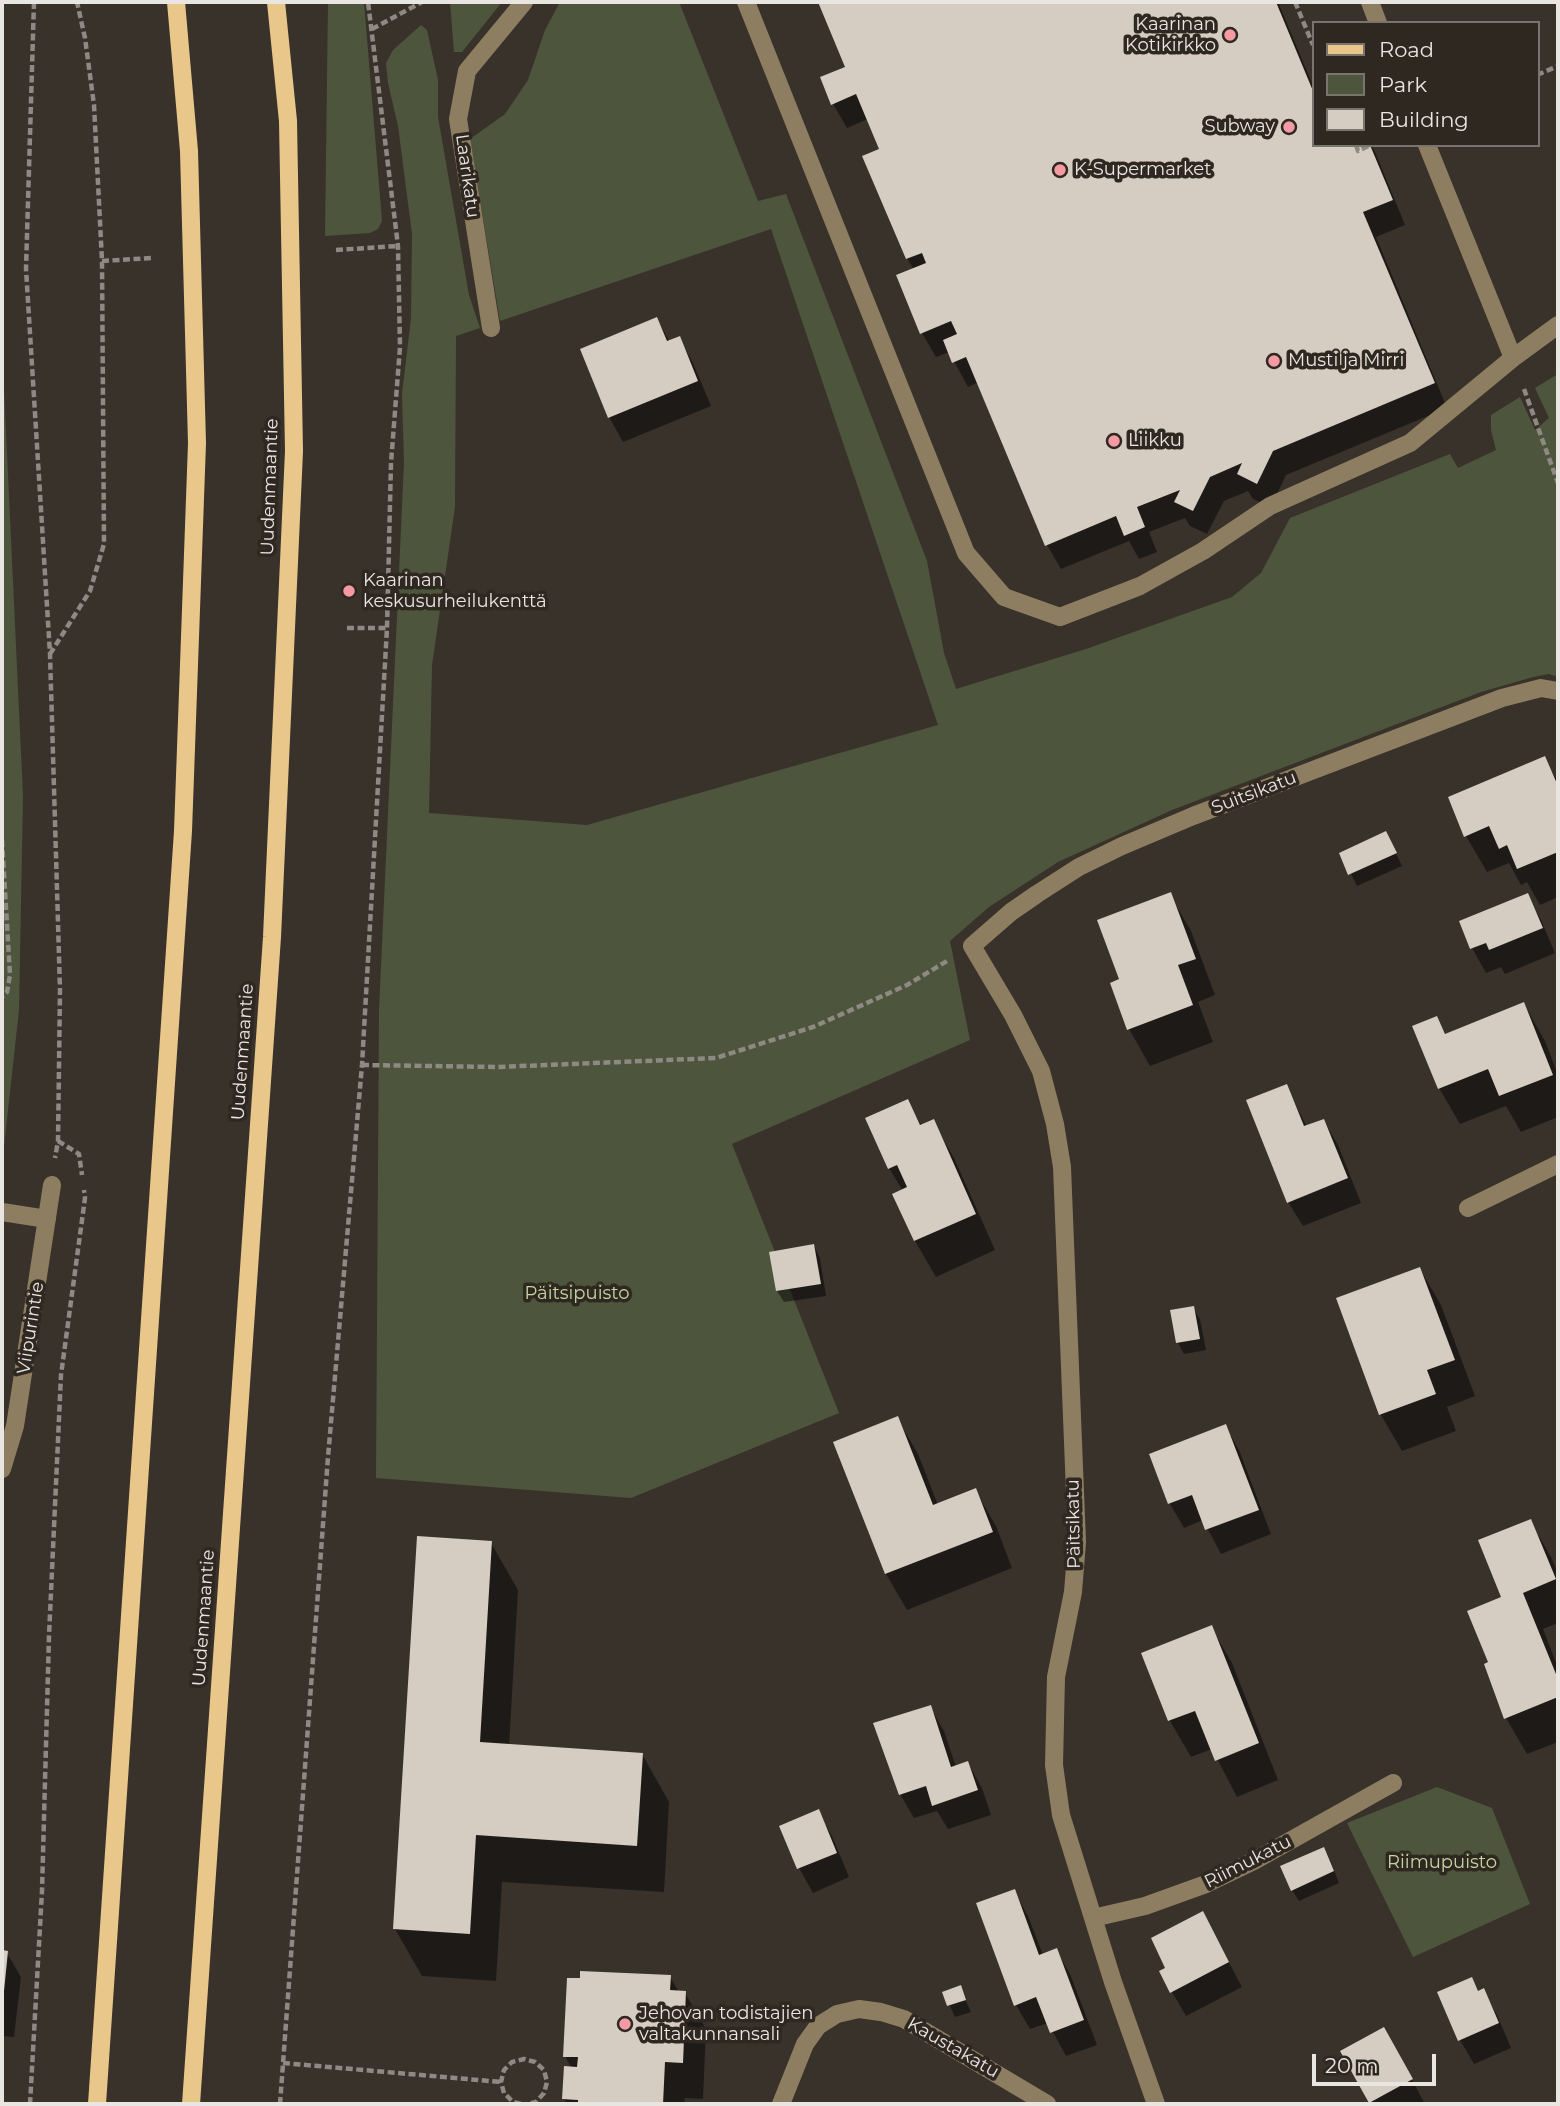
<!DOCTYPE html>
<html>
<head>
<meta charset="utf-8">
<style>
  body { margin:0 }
  #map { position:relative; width:1560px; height:2106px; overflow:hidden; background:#39322b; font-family:Montserrat,sans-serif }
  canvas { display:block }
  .frame { position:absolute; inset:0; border:4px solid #e9e5e0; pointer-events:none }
  .legend { position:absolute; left:1312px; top:21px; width:228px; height:126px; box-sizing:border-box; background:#2f2821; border:2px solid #79746d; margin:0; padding:9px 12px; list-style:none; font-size:21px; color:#e9e5e0 }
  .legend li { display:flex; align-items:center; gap:14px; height:35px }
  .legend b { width:35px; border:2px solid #79746d }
  .scale { position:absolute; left:1312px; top:2054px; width:124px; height:32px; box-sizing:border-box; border:4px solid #e9e5e0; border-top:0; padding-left:9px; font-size:21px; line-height:24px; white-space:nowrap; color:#e9e5e0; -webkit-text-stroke:5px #2f2821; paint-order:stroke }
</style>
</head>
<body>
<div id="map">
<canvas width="1560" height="2106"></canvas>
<div class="frame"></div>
<ul class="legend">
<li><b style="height:9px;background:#e9c78a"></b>Road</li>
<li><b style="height:19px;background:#4e553d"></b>Park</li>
<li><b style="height:19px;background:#d5ccc2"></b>Building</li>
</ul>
<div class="scale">20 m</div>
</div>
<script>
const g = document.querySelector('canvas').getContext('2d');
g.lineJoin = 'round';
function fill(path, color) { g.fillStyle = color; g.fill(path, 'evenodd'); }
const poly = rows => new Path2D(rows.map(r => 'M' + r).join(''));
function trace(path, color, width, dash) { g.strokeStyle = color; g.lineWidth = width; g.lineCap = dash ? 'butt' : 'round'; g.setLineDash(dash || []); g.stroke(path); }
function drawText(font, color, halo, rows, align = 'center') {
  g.font = font + ' Montserrat,sans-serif'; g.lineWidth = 7; g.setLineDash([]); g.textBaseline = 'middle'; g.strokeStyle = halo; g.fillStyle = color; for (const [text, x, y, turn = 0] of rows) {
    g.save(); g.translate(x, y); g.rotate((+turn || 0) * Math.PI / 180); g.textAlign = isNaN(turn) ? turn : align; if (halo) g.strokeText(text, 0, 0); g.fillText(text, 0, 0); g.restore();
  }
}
fill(poly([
  [328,2,364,2,382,221,378,229,370,233,325,236],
  [450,2,502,2,462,52,454,52],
  [560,2,679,2,758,201,786,194,927,561,944,653,956,689,1086,649,1232,597,1261,573,1290,518,1450,454,1458,468,1496,450,1491,430,1491,415,1520,397,1535,430,1549,418,1535,388,1558,374,1558,677,1549,674,1533,677,1481,692,1172,810,1058,862,989,907,950,941,970,1040,732,1144,839,1413,631,1498,376,1478,379,1010,404,463,402,394,411,318,412,234,398,126,388,83,386,63,393,50,421,25,427,30,438,80,438,117,469,295,480,328,456,336,455,507,432,665,429,813,587,825,938,725,771,229,500,321,470,139,505,114,528,80,545,30],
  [2,346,23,796,19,1010,2,1165],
  [1437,1787,1492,1808,1530,1904,1413,1957,1347,1823]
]), '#4e553d');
fill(poly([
  [820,2,1278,2,1313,86,1313,145,1371,145,1375,152,1405,225,1376,237,1447,408,1286,475,1271,507,1253,499,1248,491,1224,501,1207,534,1190,526,1185,518,1149,532,1157,552,1139,559,1129,541,1061,569,1047,545,979,382,968,387,949,352,936,357,922,333,914,270,907,258,881,150,868,119,847,128,833,104,847,68],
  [657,320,670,342,679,338,693,363,711,406,623,442,609,417],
  [1544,758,1558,782,1558,897,1540,905,1527,882,1521,885,1509,863,1487,872,1466,836,1450,798],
  [1392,845,1402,866,1357,886,1341,854],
  [1170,895,1191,931,1215,995,1198,1002,1213,1042,1150,1066,1129,1029,1112,984,1122,980],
  [1527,895,1541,920,1555,953,1505,974,1501,967,1486,973,1472,948,1461,922],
  [1524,1004,1545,1041,1558,1075,1558,1117,1521,1132,1506,1106,1460,1124,1439,1088,1436,1018,1446,1035],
  [1286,1086,1307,1127,1324,1121,1338,1145,1361,1203,1303,1226,1288,1202],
  [907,1102,922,1126,933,1122,954,1158,995,1250,936,1277,915,1241,894,1194,903,1191,889,1168],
  [814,1246,820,1258,826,1296,784,1302,777,1291],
  [1420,1269,1441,1305,1475,1396,1447,1407,1456,1431,1402,1451,1381,1415,1338,1299],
  [1193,1308,1200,1319,1206,1350,1184,1354,1178,1343],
  [897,1418,918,1454,938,1505,975,1490,996,1526,1012,1568,907,1610,886,1574,835,1443],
  [1225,1426,1239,1450,1271,1534,1221,1554,1203,1520,1184,1528,1170,1504,1151,1455],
  [1530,1521,1551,1557,1558,1574,1558,1623,1543,1629,1558,1668,1558,1742,1527,1754,1506,1718,1490,1663],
  [491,1543,518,1590,509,1746,642,1754,669,1802,664,1892,502,1882,496,1981,422,1976,395,1929],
  [1211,1627,1232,1663,1278,1780,1237,1797,1212,1749,1191,1757,1170,1721,1144,1654],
  [930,1707,944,1731,956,1767,968,1763,982,1788,991,1815,948,1829,937,1811,914,1818,900,1794],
  [818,1812,832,1836,849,1877,813,1893,799,1868,781,1827],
  [1330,1860,1339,1883,1299,1901,1292,1890],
  [1014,1891,1028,1916,1043,1955,1056,1950,1070,1974,1097,2045,1066,2056,1048,2023,1030,2029,1016,2005],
  [1216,1938,1242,1987,1186,2016,1172,1992,1168,1968],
  [2,1952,7,1953,21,1977,14,2037,2,2036],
  [670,1977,679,1992,685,1993,706,2029,703,2099,685,2098,684,2104,567,2104,564,2099,572,2069,565,2056],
  [1471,1979,1479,1992,1483,1991,1497,2015,1511,2048,1474,2064,1460,2040],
  [960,1988,971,2012,955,2017,944,1993],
  [1342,2052,1398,2053,1425,2104,1371,2104]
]), '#0007');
fill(poly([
  [818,2,1276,2,1313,91,1313,145,1370,145,1393,200,1363,212,1435,383,1273,451,1257,484,1237,474,1242,463,1210,477,1193,511,1174,502,1180,490,1137,507,1145,527,1124,536,1116,516,1045,546,966,357,952,363,943,340,957,334,951,321,920,334,896,275,926,263,922,253,906,259,862,156,879,149,856,94,831,105,820,77,845,67],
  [657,317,667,341,680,336,698,381,608,418,580,349],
  [1545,756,1558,786,1558,852,1517,869,1507,845,1499,849,1489,826,1464,837,1448,797],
  [1386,831,1397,853,1348,875,1339,853],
  [1171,892,1196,959,1178,965,1193,1005,1127,1030,1110,983,1119,979,1097,920],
  [1528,893,1543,928,1489,950,1486,943,1470,949,1459,921],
  [1524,1002,1553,1075,1499,1096,1488,1069,1438,1089,1412,1026,1437,1016,1445,1034],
  [1287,1084,1304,1126,1324,1119,1348,1178,1287,1203,1246,1100],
  [908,1099,920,1125,934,1119,976,1214,914,1241,892,1194,907,1187,897,1165,888,1169,865,1118],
  [814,1244,821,1284,776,1291,769,1252],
  [1420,1267,1455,1360,1427,1370,1436,1394,1379,1415,1336,1298],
  [1194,1306,1200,1339,1176,1343,1170,1310],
  [898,1416,933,1505,976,1488,993,1532,885,1574,833,1442],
  [1226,1424,1259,1510,1205,1530,1192,1495,1168,1504,1149,1454],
  [1531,1519,1556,1579,1523,1593,1558,1679,1558,1697,1504,1719,1484,1664,1488,1662,1467,1611,1501,1597,1478,1540],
  [417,1536,492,1541,480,1742,643,1753,637,1846,476,1835,470,1934,393,1929],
  [1212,1625,1259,1743,1215,1761,1195,1711,1168,1721,1141,1653],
  [931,1705,951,1767,968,1761,978,1790,932,1806,926,1786,899,1795,873,1723],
  [819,1809,837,1853,797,1869,779,1826],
  [1324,1847,1334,1871,1291,1891,1280,1866],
  [1015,1889,1039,1955,1057,1948,1084,2020,1050,2033,1036,1997,1014,2006,976,1903],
  [1203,1911,1229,1962,1170,1993,1159,1971,1165,1968,1151,1938],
  [2,1950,8,1951,4,1991,2,1991],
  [580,1971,671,1975,670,1990,686,1991,683,2063,665,2062,663,2104,578,2104,578,2100,562,2099,564,2066,577,2067,578,2057,563,2057,567,1978,580,1978],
  [1472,1977,1478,1991,1484,1988,1499,2023,1458,2041,1437,1992],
  [961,1985,966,2000,947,2006,942,1992],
  [1384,2027,1413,2079,1369,2103,1340,2051]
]), '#d5ccc2');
trace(poly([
  [34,2,26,269,50,654,60,990,58,1141,55,1158],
  [1295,2,1313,45],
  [372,29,422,2],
  [1537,75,1558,66],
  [1356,145,1358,151,1371,145],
  [336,250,398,246],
  [102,261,152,258],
  [1524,389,1558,483],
  [347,628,387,628],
  [50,654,90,591,104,544,102,261,94,105,85,38,77,2],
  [2,840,10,975,7,992,2,997],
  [362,1065,498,1067,716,1058,813,1027,907,985,947,961],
  [58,1141,79,1154,82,1175],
  [283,2063,501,2082],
  [30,2104,42,1891,49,1636,61,1375,85,1198,84,1190],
  [280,2104,328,1457,362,1065,387,628,391,463,400,347,398,246,368,2],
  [521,2104,513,2102,504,2093,501,2082,504,2070,512,2062,524,2059,535,2062,544,2070,547,2082,544,2093,536,2102,527,2104]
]), '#8e8982', 4.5, [7, 3.5]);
trace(poly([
  [746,2,966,553,1004,597,1060,617,1140,586,1203,551,1270,506,1410,443,1513,358],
  [1370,2,1378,23],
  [1427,145,1513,358,1558,325],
  [491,328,458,119,467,71,524,2],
  [1468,1208,1558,1164],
  [2,1212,47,1219],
  [2,1469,15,1426,52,1185],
  [1093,1918,1145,1906,1206,1884,1254,1861,1393,1783],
  [781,2104,805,2044,818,2026,837,2014,859,2009,881,2012,904,2019,1047,2104],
  [1156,2104,1113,1982,1061,1815,1054,1765,1056,1677,1073,1592,1077,1542,1062,1167,1055,1124,1041,1071,1013,1015,972,946,1011,912,1037,894,1079,867,1122,846,1193,816,1502,698,1541,688,1558,691]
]), '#8e7e61', 18);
trace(poly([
  [97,2104,183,831,197,443,189,151,176,2],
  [191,2104,272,937,294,451,288,121,276,2]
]), '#e9c78a', 18);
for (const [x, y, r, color] of [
  [1230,35,7,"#f49aa2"],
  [1289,127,7,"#f49aa2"],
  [1060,170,7,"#f49aa2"],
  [1274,361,7,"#f49aa2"],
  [1114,441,7,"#f49aa2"],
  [349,591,7,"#f49aa2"],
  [625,2024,7,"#f49aa2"]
]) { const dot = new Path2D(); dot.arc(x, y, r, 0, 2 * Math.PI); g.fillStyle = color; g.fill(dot); trace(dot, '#2f2821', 2.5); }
drawText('18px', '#e9e5e0', '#2f2821', [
  ["Kaarinan",1216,25,"right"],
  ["Kotikirkko",1216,46,"right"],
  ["Subway",1275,127,"right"],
  ["K-Supermarket",1074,170],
  ["Musti ja Mirri",1288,361],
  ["Liikku",1128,441],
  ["Kaarinan",363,581],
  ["keskusurheilukenttä",363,602],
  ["Jehovan todistajien",639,2014],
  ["valtakunnansali",639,2035]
], 'left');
drawText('18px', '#e9e5e0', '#2f2821', [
  ["Laarikatu",467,176,82],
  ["Uudenmaantie",270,487,-88],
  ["Suitsikatu",1254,793,-21],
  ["Uudenmaantie",243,1052,-86],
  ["Viipurintie",31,1328,-81],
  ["Päitsikatu",1074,1524,-91],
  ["Uudenmaantie",204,1618,-86],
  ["Riimukatu",1248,1862,-27],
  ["Kaustakatu",953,2048,30]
]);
drawText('18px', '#c5d5a0', '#2f2821', [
  ["Päitsipuisto",577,1294],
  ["Riimupuisto",1442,1863]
]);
</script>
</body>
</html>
